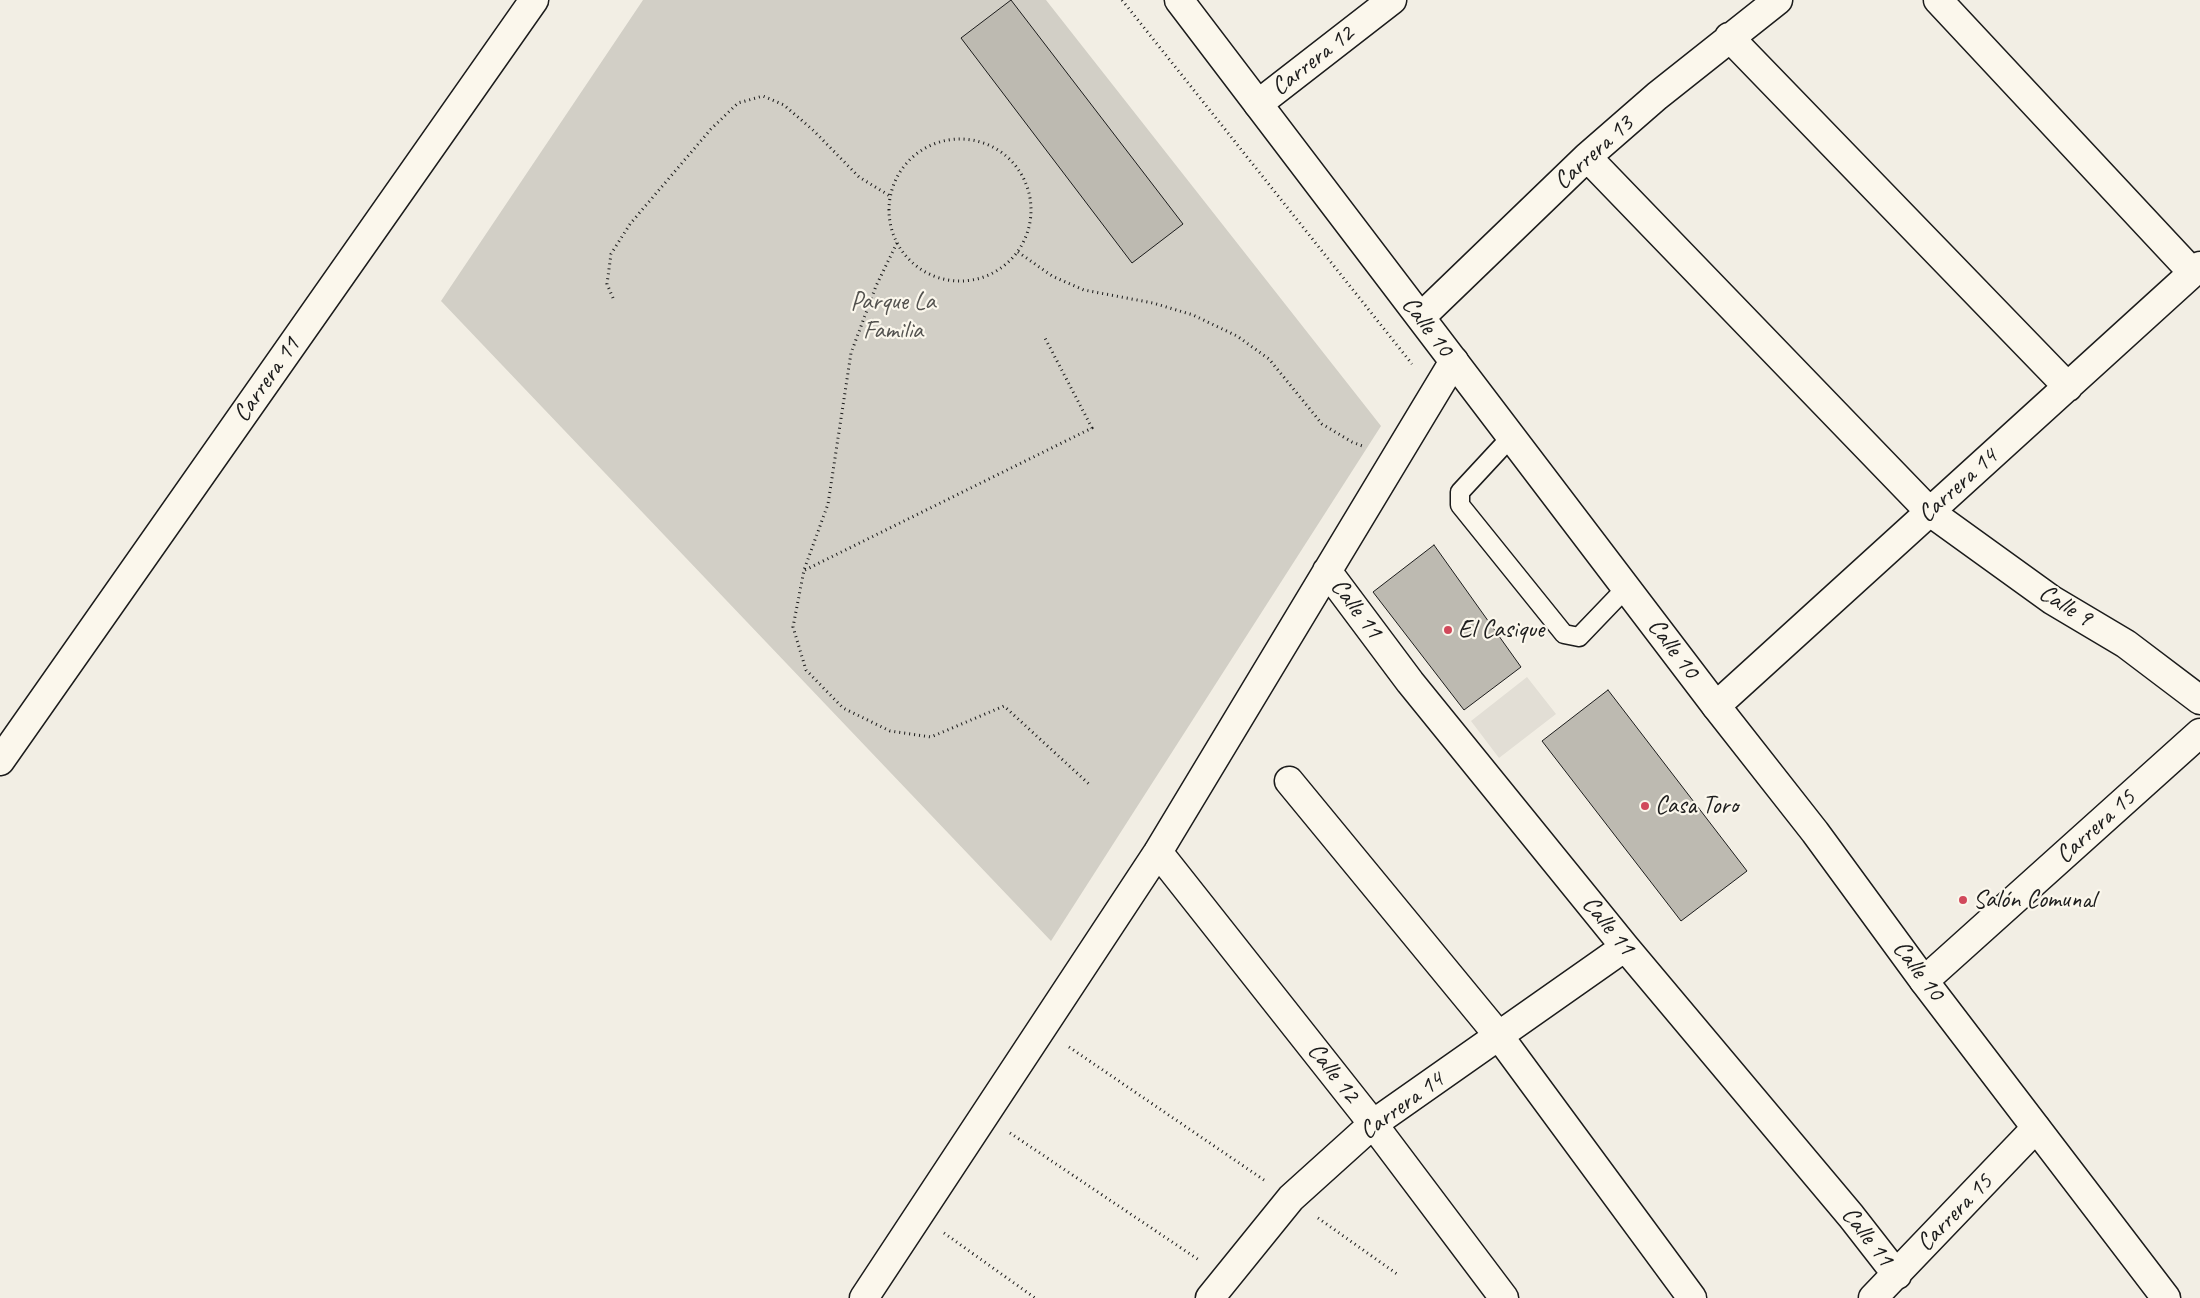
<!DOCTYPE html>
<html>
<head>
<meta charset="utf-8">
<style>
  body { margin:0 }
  canvas { display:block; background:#f2eee4 }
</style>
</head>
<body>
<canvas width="2200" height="1298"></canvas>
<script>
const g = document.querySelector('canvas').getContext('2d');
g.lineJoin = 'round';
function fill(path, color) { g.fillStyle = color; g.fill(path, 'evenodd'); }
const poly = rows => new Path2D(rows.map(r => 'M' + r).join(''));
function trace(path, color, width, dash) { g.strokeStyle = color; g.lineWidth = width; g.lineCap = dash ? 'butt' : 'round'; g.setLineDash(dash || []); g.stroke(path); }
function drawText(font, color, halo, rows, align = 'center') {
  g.font = font + ' Caveat,sans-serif'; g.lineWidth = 4.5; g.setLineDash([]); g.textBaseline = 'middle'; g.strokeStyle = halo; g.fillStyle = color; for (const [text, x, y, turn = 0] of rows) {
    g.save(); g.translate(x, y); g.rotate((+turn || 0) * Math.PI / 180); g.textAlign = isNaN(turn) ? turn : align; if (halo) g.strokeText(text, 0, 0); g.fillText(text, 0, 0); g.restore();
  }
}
fill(poly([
  [1527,677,1556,714,1499,758,1471,721]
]), '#e2ded5');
fill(poly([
  [643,0,1046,0,1381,426,1051,941,441,301]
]), '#d2cfc6');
const building = poly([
  [1011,0,1183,224,1132,263,961,38,1011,0],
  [1434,545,1521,667,1464,710,1373,592,1434,545],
  [1608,690,1747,871,1681,921,1542,741,1608,690]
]);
fill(building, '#bdbab1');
trace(building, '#1c1c1c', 1);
const service = poly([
  [1511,437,1460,492,1460,505,1564,634,1579,637,1626,588]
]);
const minor = poly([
  [1938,0,2193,273],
  [1729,37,2068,387],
  [1258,104,1392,0],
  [1587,157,1930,512,2052,600,2126,644,2200,700],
  [1421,317,1587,157,1657,96,1778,0],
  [1327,571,1410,682,1625,947,1851,1216,1897,1275],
  [1716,706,2200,266],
  [0,761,534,0],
  [1289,781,1499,1036,1692,1298],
  [1158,852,1373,1124,1504,1298],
  [1924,981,2200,733],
  [864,1298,1158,852,1454,361],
  [1210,1298,1291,1198,1373,1124,1625,947],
  [1873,1298,2036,1128]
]);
const tertiary = poly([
  [1179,0,1716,706,1815,832,1924,981,2166,1298]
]);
trace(service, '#1c1c1c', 21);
trace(minor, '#1c1c1c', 31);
trace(tertiary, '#1c1c1c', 31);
trace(poly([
  [1122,0,1412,364],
  '889 210a71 71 0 1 1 142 0a71 71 0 1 1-142 0Z',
  [897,243,876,286,851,353,828,504,804,570,793,627,806,670,843,708,890,731,931,737,1004,706,1090,785],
  [1018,252,1052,276,1084,290,1153,303,1193,315,1237,336,1269,359,1322,424,1352,442,1365,447],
  [613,298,607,284,611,254,630,224,711,129,738,103,763,96,784,105,814,131,859,177,890,196],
  [805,570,1092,428,1045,338],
  [1069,1047,1264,1180],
  [1010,1133,1199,1260],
  [1318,1218,1397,1274],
  [944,1233,1035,1298]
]), '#1c1c1c', 3, [1, 4]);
trace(service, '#fbf7ec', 18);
trace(minor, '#fbf7ec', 28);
trace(tertiary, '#fbf7ec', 28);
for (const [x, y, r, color] of [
  [1448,630,5,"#d1495b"],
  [1645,806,5,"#d1495b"],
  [1963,900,5,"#d1495b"]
]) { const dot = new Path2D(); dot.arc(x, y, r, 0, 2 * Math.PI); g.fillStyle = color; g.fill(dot); trace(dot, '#fbf7ec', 2); }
drawText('25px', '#1c1c1c', '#fbf7ec', [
  ["Carrera 12",1313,61,-38],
  ["Carrera 13",1594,153,-42],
  ["Calle 10",1427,327,53],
  ["Carrera 11",267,380,-55],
  ["Carrera 14",1958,486,-42],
  ["Calle 9",2065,606,32],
  ["Calle 11",1356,609,53],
  ["Calle 10",1673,649,53],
  ["Carrera 15",2096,827,-42],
  ["Calle 11",1608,926,51],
  ["Calle 10",1918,971,53],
  ["Calle 12",1333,1073,52],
  ["Carrera 14",1402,1106,-36],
  ["Carrera 15",1955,1213,-46],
  ["Calle 11",1867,1237,52]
]);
drawText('25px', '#53524f', '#fbf7ec', [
  ["Parque La",893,302],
  ["Familia",893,331]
]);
drawText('25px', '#1c1c1c', '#fbf7ec', [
  ["El Casique",1458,630],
  ["Casa Toro",1655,806],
  ["Salón Comunal",1973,900]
], 'left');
</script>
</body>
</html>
